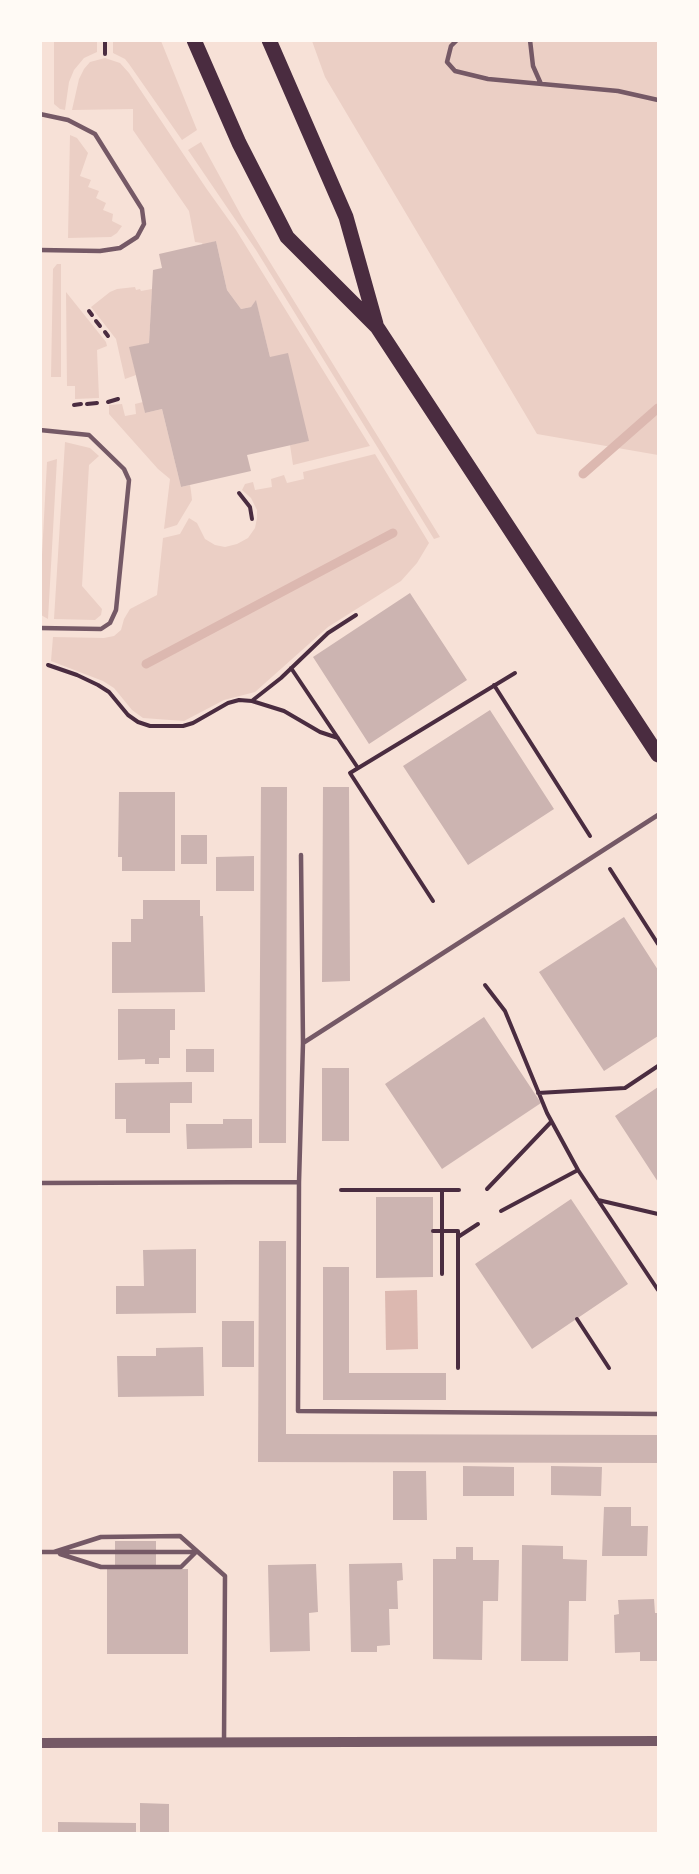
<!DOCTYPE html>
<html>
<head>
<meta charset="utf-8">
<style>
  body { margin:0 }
  #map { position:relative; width:699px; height:1874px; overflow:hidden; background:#f7e1d7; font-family:"Asap Condensed",sans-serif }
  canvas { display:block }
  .frame { position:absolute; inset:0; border:42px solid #fffaf5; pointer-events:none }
</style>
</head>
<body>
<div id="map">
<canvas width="699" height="1874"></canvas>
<div class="frame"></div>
</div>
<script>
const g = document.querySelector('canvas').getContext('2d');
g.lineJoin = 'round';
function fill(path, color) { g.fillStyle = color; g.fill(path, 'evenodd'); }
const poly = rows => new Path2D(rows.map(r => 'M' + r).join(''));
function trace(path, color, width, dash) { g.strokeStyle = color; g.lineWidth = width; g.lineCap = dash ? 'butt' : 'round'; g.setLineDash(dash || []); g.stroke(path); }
fill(poly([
  [54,41,97,41,97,52,84,58,74,70,69,82,65,110,60,109,54,104],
  [113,41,161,41,197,130,182,140,129,64,125,59,113,53],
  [312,41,658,41,658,455,537,434,325,77],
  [105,58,120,63,129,73,206,188,236,230,370,446,293,465,290,445,308,441,270,357,256,301,251,307,241,309,227,290,216,241,203,245,202,243,195,242,189,211,133,130,133,109,72,110,79,79,84,69,90,62],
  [70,135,77,138,88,153,80,176,91,180,88,187,99,191,96,198,106,203,103,210,113,214,112,221,122,226,117,233,111,237,68,238],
  [201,142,242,217,440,537,434,539,256,250,188,150],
  [57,264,61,264,61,377,51,377,53,269],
  [135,287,136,290,140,289,141,291,152,289,149,343,130,348,136,375,125,379,116,339,91,307,110,292,117,289],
  [66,292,106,342,107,346,97,350,99,398,75,399,75,386,67,386],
  [143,402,145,413,162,409,181,487,190,485,191,491,192,500,177,525,164,529,170,479,158,469,109,414,109,405,122,404,125,416,136,414,135,404],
  [65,442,90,448,99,456,89,465,82,586,102,609,101,615,95,620,54,619],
  [375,454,429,543,417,563,401,581,328,627,255,692,224,700,184,721,143,718,132,710,114,688,103,681,51,661,53,637,104,638,114,636,121,630,124,619,130,609,157,595,163,538,180,534,189,518,197,523,205,539,215,545,225,547,237,544,248,538,255,528,257,518,257,510,251,498,242,490,245,484,253,482,255,490,272,487,271,479,284,475,287,483,304,479,303,472],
  [57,459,48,619,41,615,41,573,47,462]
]), '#ebcfc5');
fill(poly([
  [417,1290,418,1349,386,1350,385,1291]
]), '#dcb8b0');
trace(poly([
  [583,474,658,408],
  [146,664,393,533]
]), '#dcb8b0', 9);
fill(poly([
  [216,241,227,290,241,309,251,307,256,300,270,357,288,353,309,441,247,455,251,471,181,487,162,409,145,413,129,347,149,343,153,270,162,268,159,254],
  [410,593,467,680,369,744,313,657],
  [490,710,554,809,468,865,403,766],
  [261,787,287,787,286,1143,259,1143],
  [323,787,349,787,350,981,322,982],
  [119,792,175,792,175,871,122,871,122,857,118,857],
  [181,835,207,835,207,864,181,864],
  [254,856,254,891,216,891,216,857],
  [143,900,200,900,200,916,203,916,205,992,112,993,112,942,131,942,131,919,143,919],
  [624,917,658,970,658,1036,604,1071,539,972],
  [118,1009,175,1009,175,1030,170,1030,170,1058,159,1058,159,1064,145,1064,145,1059,118,1060],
  [484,1017,541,1103,442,1169,385,1084],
  [186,1049,214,1049,214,1072,186,1072],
  [322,1068,349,1068,349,1141,322,1141],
  [192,1082,192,1103,170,1103,170,1133,126,1133,126,1119,115,1119,115,1083],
  [658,1087,658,1182,615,1116],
  [223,1119,252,1119,252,1148,187,1149,186,1124,223,1124],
  [376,1197,433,1197,433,1277,376,1278],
  [571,1199,628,1284,532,1349,475,1264],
  [259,1241,286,1241,286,1434,658,1435,658,1463,258,1462],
  [196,1249,196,1313,116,1314,116,1286,144,1286,143,1250],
  [323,1267,349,1267,349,1373,446,1373,446,1400,323,1400],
  [222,1321,254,1321,254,1367,222,1367],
  [203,1347,204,1396,118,1397,117,1356,156,1356,156,1348],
  [463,1466,514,1467,514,1496,463,1496],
  [551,1466,602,1467,601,1496,551,1495],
  [393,1471,426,1471,427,1520,393,1520],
  [604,1507,631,1507,631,1526,648,1526,647,1556,602,1556],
  [115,1541,156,1541,156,1569,188,1569,188,1654,107,1654,107,1569,115,1569],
  [522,1545,563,1546,563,1559,587,1560,586,1601,569,1601,568,1661,521,1661],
  [456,1547,473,1547,473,1560,499,1560,498,1601,483,1601,482,1660,433,1659,433,1559,456,1559],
  [402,1563,403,1580,397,1581,398,1609,389,1609,390,1645,377,1646,377,1652,351,1652,349,1564],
  [316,1564,318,1612,309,1613,310,1651,270,1652,268,1565],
  [654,1599,655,1613,658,1613,658,1661,640,1661,640,1652,615,1653,614,1615,619,1614,618,1600],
  [140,1803,169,1804,169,1834,140,1834],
  [58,1822,136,1823,136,1834,58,1834]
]), '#ccb4b1');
trace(poly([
  [105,40,105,54],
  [89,311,92,315],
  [96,321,100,326],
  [105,332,108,336],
  [108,402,118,399],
  [87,404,97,403],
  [74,405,81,404],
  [239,493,250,507,252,519],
  [48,665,77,675,98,685,109,692,128,715,138,722,150,726,183,726,193,723,228,703,239,700,252,701,284,711,320,732,338,738],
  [291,668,358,768],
  [494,685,590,836],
  [253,700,281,678,328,633,356,615],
  [610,869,658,944],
  [433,901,350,773,515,673],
  [485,985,505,1011,547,1113,578,1170,658,1290],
  [538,1093,625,1088,658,1066],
  [487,1189,551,1122],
  [341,1190,442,1190,442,1274],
  [442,1190,459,1190],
  [598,1200,658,1214],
  [501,1211,578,1170],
  [433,1231,458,1231,458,1368],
  [458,1237,478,1224],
  [577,1319,609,1368]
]), '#4a2c40', 4);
trace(poly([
  [457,40,451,46,447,62,455,71,488,79,618,91,658,100],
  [530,40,533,66,541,84],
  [40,114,68,120,95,134,142,209,144,224,137,237,120,248,100,251,40,250],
  [40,430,89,435,124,469,129,480,116,610,110,623,101,629,40,628],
  [301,855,303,1043,299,1182,298,1411,658,1414],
  [303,1043,658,815],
  [40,1183,299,1182],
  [40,1552,196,1552],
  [54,1552,101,1537,180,1536,225,1576,224,1743],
  [60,1554,101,1567,181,1567,196,1552]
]), '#755966', 4.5);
trace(poly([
  [40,1743,658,1741]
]), '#755966', 10);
trace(poly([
  [194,40,239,143,287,237,377,327,658,755],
  [269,40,346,217,376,324]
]), '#4a2c40', 15);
</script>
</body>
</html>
